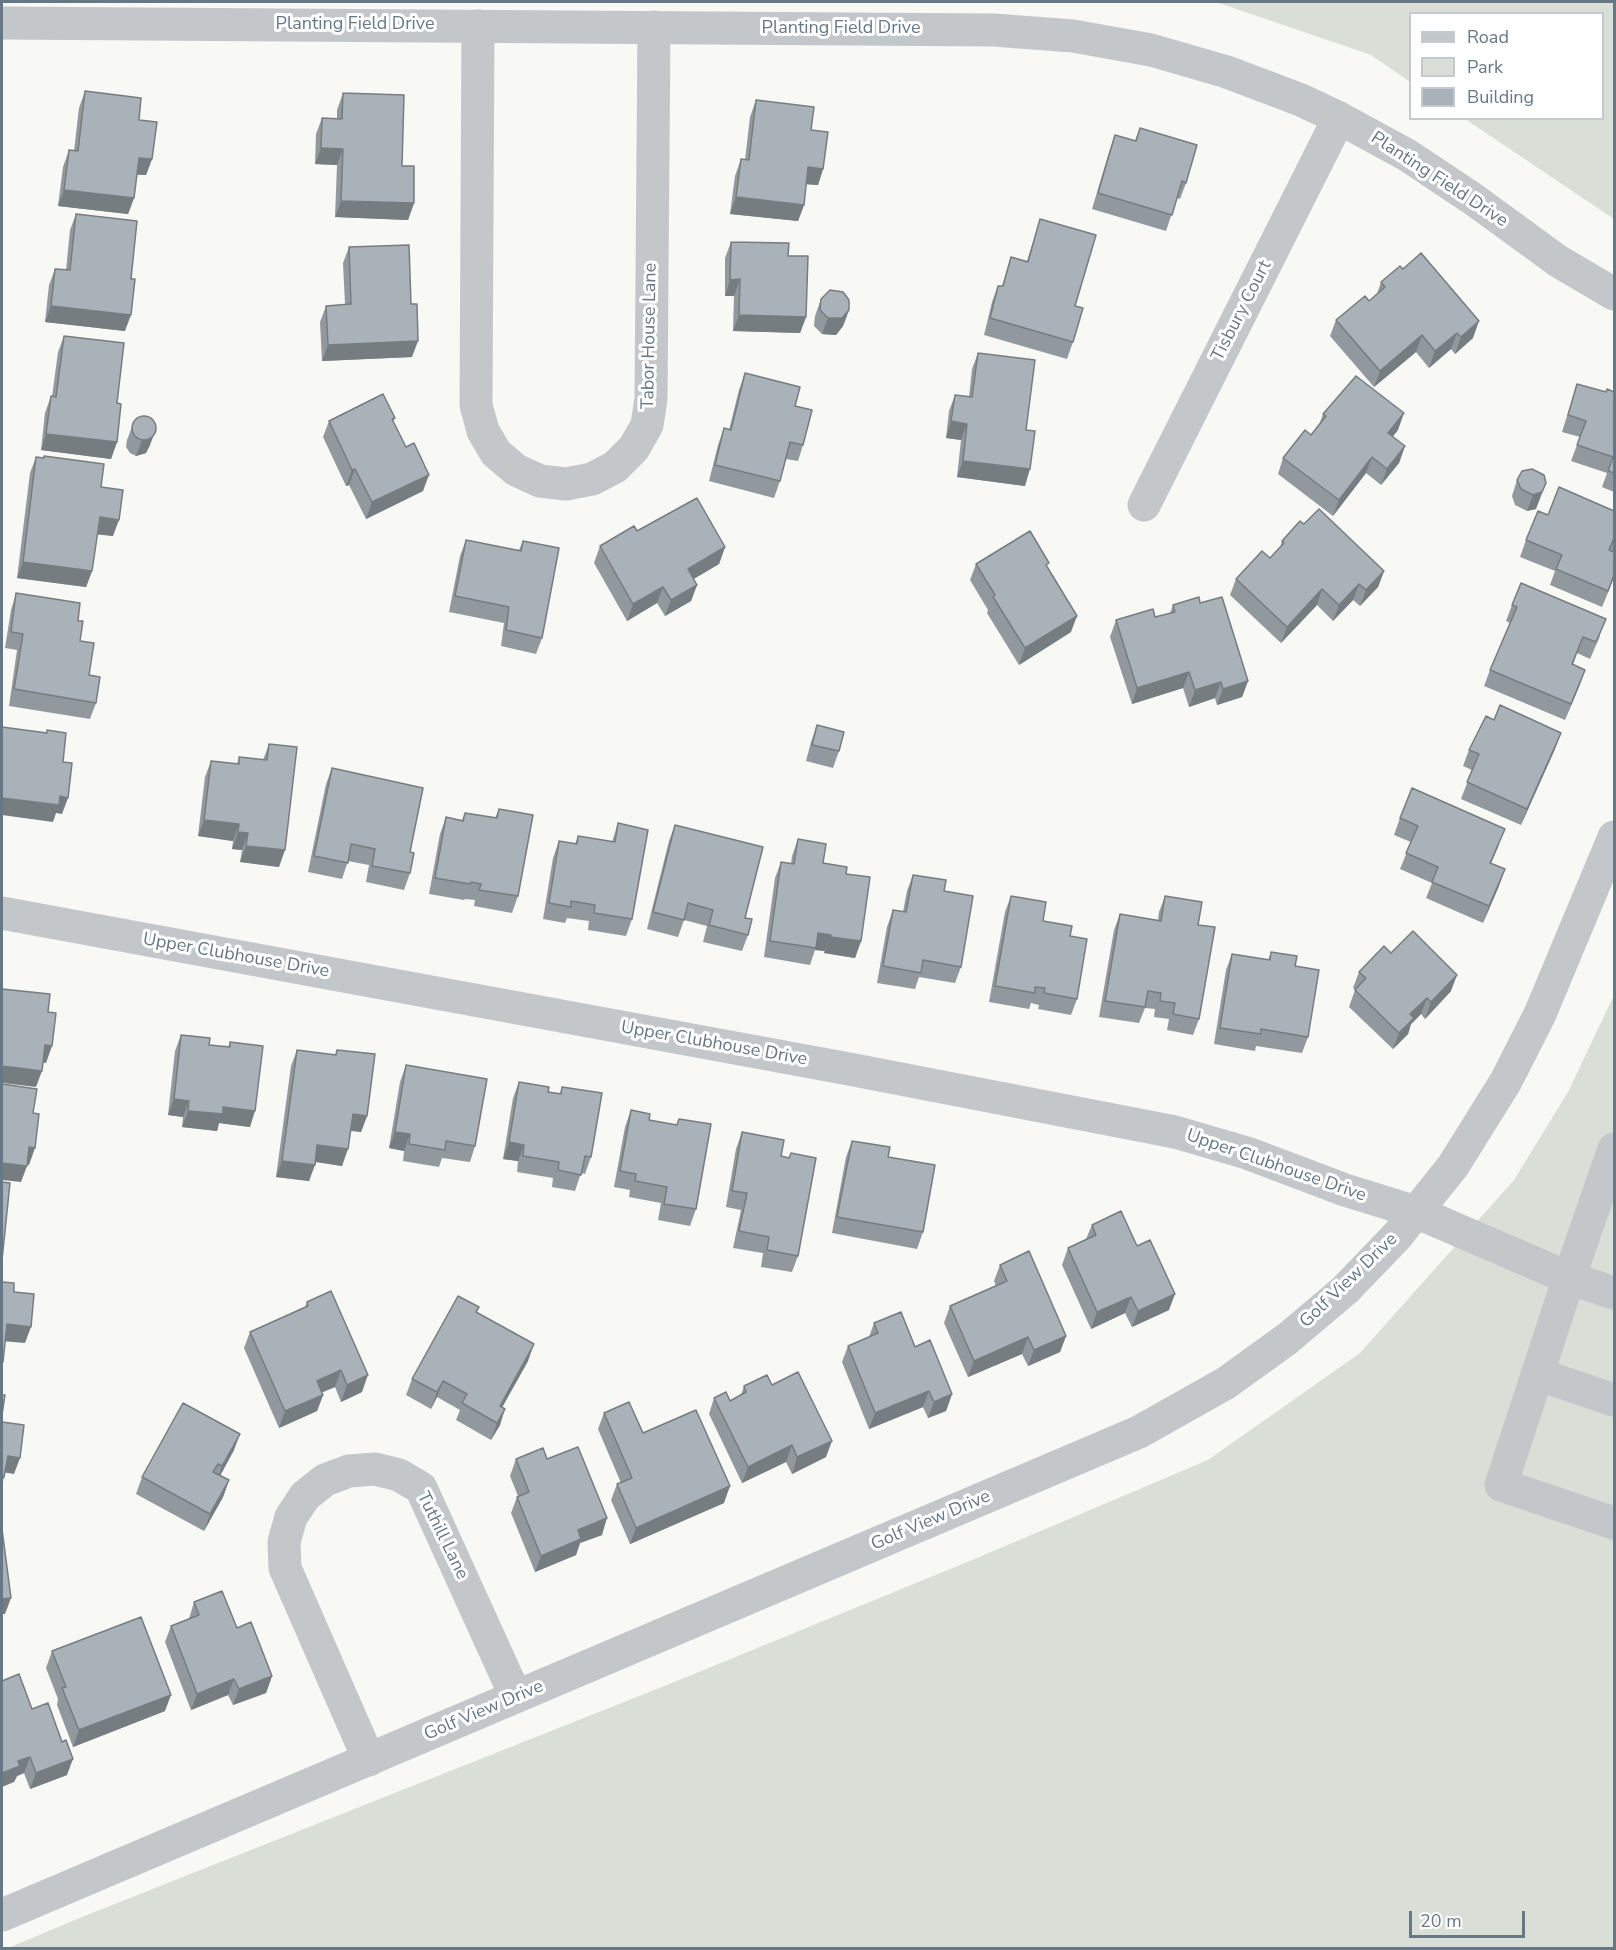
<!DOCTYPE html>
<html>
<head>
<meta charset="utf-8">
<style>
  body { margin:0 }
  #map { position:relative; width:1616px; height:1950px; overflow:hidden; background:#f8f8f5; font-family:"Nunito Sans",sans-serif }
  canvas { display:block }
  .frame { position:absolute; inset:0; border:3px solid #667886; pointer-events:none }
  .legend { position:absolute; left:1409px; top:12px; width:195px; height:108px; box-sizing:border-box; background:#fff; border:2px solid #c2c9cf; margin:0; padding:8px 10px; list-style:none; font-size:18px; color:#667886 }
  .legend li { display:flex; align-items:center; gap:12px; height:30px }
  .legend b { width:30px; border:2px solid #c2c9cf }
  .scale { position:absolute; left:1409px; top:1911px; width:116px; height:27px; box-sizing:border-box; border:3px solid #667886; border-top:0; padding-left:8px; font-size:18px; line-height:21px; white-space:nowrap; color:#667886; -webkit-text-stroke:4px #fff; paint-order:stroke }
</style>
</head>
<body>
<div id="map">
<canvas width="1616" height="1950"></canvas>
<div class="frame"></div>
<ul class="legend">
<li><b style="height:8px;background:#c3c7ca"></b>Road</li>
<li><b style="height:16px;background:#d9dfd6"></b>Park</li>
<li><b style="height:16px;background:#a9b2b8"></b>Building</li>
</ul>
<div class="scale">20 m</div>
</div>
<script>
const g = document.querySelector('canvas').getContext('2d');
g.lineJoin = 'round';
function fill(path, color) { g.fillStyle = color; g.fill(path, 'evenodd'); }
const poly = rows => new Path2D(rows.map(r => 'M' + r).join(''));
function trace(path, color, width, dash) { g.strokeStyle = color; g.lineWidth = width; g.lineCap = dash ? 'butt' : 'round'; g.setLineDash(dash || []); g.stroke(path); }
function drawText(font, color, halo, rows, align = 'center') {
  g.font = font + ' "Nunito Sans",sans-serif'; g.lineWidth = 6; g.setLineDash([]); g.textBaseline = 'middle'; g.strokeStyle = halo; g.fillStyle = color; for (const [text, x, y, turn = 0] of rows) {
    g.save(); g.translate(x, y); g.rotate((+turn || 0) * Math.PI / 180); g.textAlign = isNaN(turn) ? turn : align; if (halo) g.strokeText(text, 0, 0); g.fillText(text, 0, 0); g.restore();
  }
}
fill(poly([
  [1216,2,1614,2,1614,219,1465,119,1602,118,1602,14,1410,14,1410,82,1371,55],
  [1614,995,1614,1948,8,1948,82,1917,667,1685,977,1558,1208,1460,1360,1353,1514,1180,1568,1092]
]), '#d9dfd6');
trace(poly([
  [2,23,994,30,1073,36,1151,50,1227,72,1301,100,1339,118,1407,155,1473,199,1558,261,1614,294],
  [478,26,476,405,483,431,496,453,516,470,540,481,566,484,592,479,615,467,634,448,647,425,651,399,654,27],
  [1144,505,1339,118],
  [2,913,849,1069,1175,1132,1247,1153,1345,1190,1416,1212,1569,1278,1614,1293],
  [1614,1149,1569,1278,1501,1485,1614,1523],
  [1537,1374,1614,1400],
  [369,1760,285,1568,284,1542,291,1517,305,1496,325,1480,349,1471,375,1469,399,1475,421,1488,516,1697],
  [2,1915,1139,1432,1226,1383,1287,1339,1345,1290,1397,1236,1453,1166,1506,1081,1540,1014,1614,837]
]), '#c3c7ca', 33);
fill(poly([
  [85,91,139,120,152,159,146,175,137,175,134,198,128,214,58,206,63,167,69,150,74,151,79,108],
  [343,93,402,166,414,203,408,220,335,217,337,165,315,164,316,134,322,118,337,118,337,110],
  [756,100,811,130,823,169,818,185,806,184,804,205,798,221,730,214,735,176,741,159,745,160,750,117],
  [1140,128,1186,183,1180,199,1177,198,1166,231,1092,209,1109,152,1115,135,1135,141],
  [76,214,125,331,45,322,49,285,55,269,66,270,70,230],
  [1040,219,1075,306,1073,342,1067,359,984,335,992,302,998,286,1002,286,1011,257,1027,261],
  [731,242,806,317,800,333,733,331,734,296,725,296,725,258],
  [349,247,412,357,322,361,320,322,326,306,345,304,343,263],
  [1381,282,1473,338,1455,354,1451,349,1429,368,1416,352,1374,387,1330,336,1336,320,1369,301,1377,294],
  [821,299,849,310,843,326,836,335,822,334,814,326,815,316],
  [64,336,117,442,111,459,41,450,45,413,51,396,52,397,58,352],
  [978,353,1026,430,1025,486,957,477,961,440,946,438,949,411,955,395,969,397,972,369],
  [745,373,795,406,803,445,798,461,786,459,780,481,774,498,709,481,718,445,724,428,729,430,739,390],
  [1577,384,1606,392,1614,392,1614,492,1602,487,1607,473,1571,461,1580,437,1562,432],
  [1323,414,1398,430,1392,437,1405,446,1399,463,1381,485,1366,473,1333,516,1278,474,1283,458,1311,435,1319,425],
  [395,418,393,422,423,491,366,519,349,485,346,486,323,437,329,421],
  [133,424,150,445,146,453,136,456,130,453,126,447,127,440],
  [36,457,101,487,113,536,97,534,92,571,86,587,17,578,30,473],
  [1532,469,1536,509,1527,511,1515,505,1512,496,1517,480],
  [1614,511,1614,548,1613,552,1614,577,1602,607,1550,585,1555,571,1520,557,1526,540,1548,515],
  [1304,524,1384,571,1378,587,1360,606,1353,600,1333,621,1317,605,1281,643,1230,595,1236,579,1270,558,1280,548,1282,541],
  [637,531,725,547,719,564,693,579,697,585,691,601,665,616,657,603,627,621,594,563,600,546],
  [466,540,519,550,523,541,542,638,536,654,501,646,504,623,449,612,460,556],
  [976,564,1047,568,1071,632,1019,665,987,613,988,610,970,580],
  [16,593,78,621,80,641,96,703,90,719,9,706,17,650,5,648,11,610],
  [1200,603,1248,681,1242,697,1217,705,1215,698,1189,707,1183,688,1132,704,1110,637,1116,620,1155,617,1170,613,1173,605],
  [1512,605,1600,636,1590,659,1577,653,1573,665,1585,670,1565,720,1484,686,1490,670,1510,623,1506,621],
  [1494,720,1555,749,1521,825,1461,799,1472,770,1463,766,1469,750],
  [817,725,839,751,833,768,806,761,811,742],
  [269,744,279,867,240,862,242,850,232,849,233,841,198,836,205,777,211,761,237,764,239,757,263,760],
  [332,768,410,852,410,873,404,890,366,882,369,865,348,861,342,879,308,872,326,784],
  [499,809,518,896,512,913,474,906,475,900,465,899,464,900,429,894,440,834,446,817,462,820,465,813,495,818],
  [1400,818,1499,845,1491,864,1499,886,1483,923,1426,898,1432,883,1400,869,1411,842,1394,835],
  [618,823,632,919,626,936,588,930,589,921,567,918,565,923,543,919,553,858,559,841,575,844,578,836,612,842],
  [675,825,745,918,748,935,742,951,703,942,707,926,684,920,678,937,647,929,669,841],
  [798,839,823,863,846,874,861,941,855,958,824,953,825,951,815,950,810,965,764,957,775,878,781,862,791,864,792,856],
  [913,875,944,891,961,967,955,983,919,977,915,989,877,983,887,927,893,910,903,912,907,891],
  [1011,896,1043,921,1070,936,1077,999,1071,1015,1038,1009,1039,1005,1031,1003,1029,1009,989,1002,1005,912],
  [1165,896,1198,925,1199,1019,1193,1035,1167,1030,1169,1019,1154,1017,1155,1009,1145,1008,1139,1023,1099,1017,1114,930,1120,914,1158,920,1159,912],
  [1271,952,1295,966,1308,1037,1302,1053,1256,1046,1255,1051,1214,1044,1226,970,1232,954,1268,960],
  [1391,953,1451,991,1425,1019,1421,1014,1411,1024,1408,1034,1393,1049,1349,1007,1355,990,1353,988,1359,972],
  [181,1035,209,1045,228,1047,230,1042,250,1127,219,1123,217,1131,182,1127,183,1117,168,1115,175,1051],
  [297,1050,335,1055,337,1050,367,1116,361,1132,351,1131,342,1166,315,1162,309,1181,276,1177,291,1066],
  [406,1065,475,1146,470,1162,442,1158,439,1167,403,1161,404,1151,389,1148,400,1082],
  [519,1082,548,1092,560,1093,562,1087,591,1157,585,1174,581,1173,575,1191,552,1187,553,1178,517,1172,518,1161,503,1159,513,1098],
  [631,1110,649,1120,677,1125,679,1119,696,1209,690,1226,658,1220,661,1203,629,1197,630,1190,614,1187,625,1127],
  [742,1132,781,1156,798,1256,792,1272,761,1267,763,1253,733,1248,741,1210,726,1207,736,1149],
  [852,1141,923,1232,917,1249,832,1233,846,1157],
  [1092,1225,1137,1246,1169,1310,1132,1327,1125,1313,1091,1329,1062,1265,1068,1248,1086,1239],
  [1000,1265,1066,1336,1060,1352,1028,1366,1022,1354,968,1377,944,1323,950,1306,996,1286,994,1281],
  [307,1302,362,1392,341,1402,335,1387,322,1392,323,1395,317,1411,279,1428,244,1348,250,1332,305,1307],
  [477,1312,528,1361,502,1407,500,1425,491,1440,456,1420,460,1410,437,1397,431,1409,406,1395,412,1379],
  [874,1323,915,1347,952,1394,946,1411,928,1418,923,1407,869,1429,842,1362,848,1346,869,1337],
  [772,1385,826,1457,792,1474,786,1462,742,1483,709,1414,714,1398,730,1401,741,1395,744,1386],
  [604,1413,643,1433,724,1503,630,1544,611,1500,617,1484,621,1483,598,1429],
  [234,1450,220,1476,229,1480,223,1497,204,1531,136,1494,142,1477],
  [516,1459,547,1459,602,1535,580,1543,576,1555,535,1572,511,1513,517,1497,518,1496,510,1476],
  [194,1602,237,1628,272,1676,266,1693,233,1705,228,1695,191,1710,165,1642,171,1626,189,1619],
  [52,1651,165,1711,73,1747,57,1705,58,1699,46,1668],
  [32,1709,67,1775,30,1789,24,1773,17,1776,14,1782]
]), '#91999e');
fill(poly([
  [321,148,343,149,337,165,315,164],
  [139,158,152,159,146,175,133,174],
  [808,167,823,169,818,185,802,184],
  [64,190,134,198,128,214,58,206],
  [736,197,804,205,798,221,730,214],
  [341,201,414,203,408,220,335,217],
  [740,279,734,296,725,296,730,280],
  [51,306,131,315,125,331,45,322],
  [849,310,843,326,836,335,822,334,828,318],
  [739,315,806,317,800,333,733,331],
  [1479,321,1473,338,1455,354,1461,337],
  [1457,333,1451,349,1429,368,1435,351],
  [1422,335,1416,352,1374,387,1380,371],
  [418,341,412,357,322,361,328,345],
  [1404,413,1398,430,1382,450,1388,433],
  [951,421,967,424,961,440,946,438],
  [156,429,150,445,146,453,136,456,142,440],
  [46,434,117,442,111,459,41,450],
  [1405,446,1399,463,1381,485,1387,469],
  [1372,457,1366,473,1333,516,1339,500],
  [963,461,1030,469,1025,486,957,477],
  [355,469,349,485,346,486,352,470],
  [429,475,423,491,366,519,372,502],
  [1546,483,1536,509,1527,511,1533,495],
  [100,517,119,520,113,536,94,534],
  [725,547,719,564,682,586,688,569],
  [23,562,92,571,86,587,17,578],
  [1384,571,1378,587,1360,606,1366,590],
  [1614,575,1614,577,1602,607],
  [1359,584,1353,600,1333,621,1339,605],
  [697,585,691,601,665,616,671,600],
  [663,587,657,603,627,621,633,604],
  [1322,589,1317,605,1281,643,1287,627],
  [1077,616,1071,632,1019,665,1025,648],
  [1585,670,1579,687,1565,720,1571,704],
  [1189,672,1183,688,1132,704,1137,688],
  [1248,681,1242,697,1217,705,1223,689],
  [1221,682,1215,698,1189,707,1195,690],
  [1561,733,1555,749,1521,825,1527,809],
  [60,796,68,798,62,814,56,813,53,822,2,815,2,798],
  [204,820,239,824,233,841,198,836],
  [238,832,248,833,242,850,232,849],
  [246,846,285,850,279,867,240,862],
  [1505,869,1499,886,1483,923,1489,906],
  [818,933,831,935,825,951,815,950],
  [830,937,861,941,855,958,824,953],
  [1457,975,1451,991,1425,1019,1431,1002],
  [1427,998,1421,1014,1411,1024,1408,1034,1393,1049,1399,1033,1410,1014],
  [45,1045,52,1046,46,1063,39,1062],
  [2,1066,42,1071,36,1087,2,1083],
  [174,1099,189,1101,183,1117,168,1115],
  [223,1107,255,1111,250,1127,219,1123,217,1131,182,1127,188,1111],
  [353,1114,367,1116,361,1132,347,1130],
  [395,1132,410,1134,404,1151,389,1148],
  [509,1142,524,1145,518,1161,503,1159],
  [317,1145,348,1149,342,1166,311,1161],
  [29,1147,35,1148,29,1165,23,1164],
  [282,1161,315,1165,309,1181,276,1177],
  [2,1163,27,1166,21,1182,2,1180],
  [1175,1294,1169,1310,1132,1327,1138,1311],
  [1131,1297,1125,1313,1091,1329,1097,1312],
  [7,1324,31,1327,25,1343,2,1341],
  [1066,1336,1060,1352,1028,1366,1034,1350],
  [1028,1337,1022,1354,968,1377,974,1361],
  [534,1344,528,1361,494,1422,500,1406],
  [341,1370,335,1387,311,1397,317,1381],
  [368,1375,362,1392,341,1402,347,1385],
  [443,1381,437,1397,431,1409,437,1392],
  [929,1391,923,1407,869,1429,875,1413],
  [952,1394,946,1411,928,1418,934,1402],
  [323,1395,317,1411,279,1428,285,1411],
  [505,1409,500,1425,491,1440,497,1423],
  [240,1434,234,1450,216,1483,222,1466],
  [832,1441,826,1457,792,1474,797,1457],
  [792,1445,786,1462,742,1483,748,1467],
  [8,1456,20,1458,14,1474,2,1472],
  [2,1476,4,1477,2,1485],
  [229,1480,223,1497,204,1531,210,1514],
  [730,1486,724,1503,630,1544,636,1528],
  [607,1518,602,1535,580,1543,576,1555,535,1572,541,1556,578,1530],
  [11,1598,5,1614,2,1614,2,1599],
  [272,1676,266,1693,233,1705,239,1689],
  [234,1679,228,1695,191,1710,197,1694],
  [171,1695,165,1711,73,1747,79,1730],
  [30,1757,24,1773,17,1776,14,1782,2,1787,2,1773,18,1761],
  [73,1759,67,1775,30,1789,36,1773]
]), '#767d81');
const building = poly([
  [85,91,141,98,139,120,157,122,152,159,139,158,134,198,64,190,69,150,78,151,85,91],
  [343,93,404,95,402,166,414,166,414,203,341,201,343,149,321,148,322,118,342,119,343,93],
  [756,100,814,107,811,130,828,132,823,169,808,167,804,205,736,197,741,159,749,160,756,100],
  [1140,128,1197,145,1186,183,1182,181,1172,215,1098,193,1115,135,1136,141,1140,128],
  [76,214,137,221,131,279,135,279,131,315,51,306,55,269,70,270,76,214],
  [1040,219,1096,235,1075,306,1083,308,1073,342,990,318,998,286,1003,286,1011,257,1028,262,1040,219],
  [731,242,789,243,788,256,808,256,806,317,739,315,740,279,730,280,731,242],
  [409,245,411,304,417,304,418,341,328,345,326,306,351,304,349,247,409,245],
  [1421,253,1479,321,1461,337,1457,333,1435,351,1422,335,1380,371,1336,320,1365,296,1369,301,1385,287,1381,282,1400,266,1403,269,1421,253],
  [830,290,843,292,849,300,849,310,842,318,828,318,820,310,821,299,830,290],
  [64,336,124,343,117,403,121,404,117,442,46,434,51,396,56,397,64,336],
  [978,353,1035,360,1026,430,1035,431,1030,469,963,461,967,424,951,421,955,395,972,397,978,353],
  [745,373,800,387,795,406,812,410,803,445,790,442,780,481,715,465,724,428,731,430,745,373],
  [1356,376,1404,413,1388,433,1405,446,1387,469,1372,457,1339,500,1283,458,1305,430,1311,435,1326,416,1323,414,1356,376],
  [1577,384,1606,392,1607,389,1614,392,1614,473,1608,471,1613,457,1577,445,1586,421,1568,415,1577,384],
  [383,394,395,418,392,419,406,447,414,443,429,475,372,502,355,469,352,470,329,421,383,394],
  '132 428a12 12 0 1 1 24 0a12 12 0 1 1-24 0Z',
  [44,456,104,464,101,487,123,490,119,520,100,517,92,571,23,562,36,457,44,458,44,456],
  [1532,469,1544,475,1546,483,1542,492,1533,495,1521,489,1517,480,1522,471,1532,469],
  [1559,487,1614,511,1614,538,1609,550,1614,552,1614,575,1608,591,1556,569,1562,555,1526,540,1538,511,1548,515,1559,487],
  [697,498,725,547,688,569,697,585,671,600,663,587,633,604,600,546,634,526,637,531,697,498],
  [1319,509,1384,571,1366,590,1359,584,1339,605,1322,589,1287,627,1236,579,1262,551,1270,558,1284,543,1282,541,1300,521,1304,524,1319,509],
  [1030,531,1049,563,1046,565,1077,616,1025,648,993,597,995,595,976,564,1030,531],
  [466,540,521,551,523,541,559,548,542,638,506,630,509,607,455,596,466,540],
  [1521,583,1606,619,1596,642,1583,637,1572,664,1585,670,1571,704,1490,670,1517,607,1512,605,1521,583],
  [16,593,80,603,78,621,83,621,80,641,94,643,89,675,100,677,96,703,14,689,23,634,11,632,16,593],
  [1199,597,1200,603,1222,597,1248,681,1223,689,1221,682,1195,690,1189,672,1137,688,1116,620,1153,609,1155,617,1175,612,1173,605,1199,597],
  [1500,705,1561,733,1527,809,1467,782,1479,754,1469,750,1486,716,1494,720,1500,705],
  [817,725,844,732,839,751,812,745,817,725],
  [2,727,47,733,47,730,66,733,63,762,72,763,68,798,60,796,59,805,2,798,2,727],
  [269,744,297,747,285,850,246,846,248,833,238,832,239,824,204,820,211,761,239,764,239,757,267,760,269,744],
  [332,768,423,788,410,852,414,853,410,873,372,866,375,849,351,844,348,863,314,856,332,768],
  [1412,788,1505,829,1490,863,1505,869,1489,906,1432,882,1438,867,1406,853,1418,826,1400,818,1412,788],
  [499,809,533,815,518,896,479,890,481,884,471,882,470,884,435,878,446,817,463,821,465,813,497,818,499,809],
  [618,823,648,830,632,919,594,913,595,905,571,901,571,907,549,903,559,841,577,844,578,836,615,842,618,823],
  [675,825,763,847,745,918,752,919,748,935,709,925,713,910,688,903,684,920,653,912,675,825],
  [798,839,826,844,823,863,847,867,846,874,870,877,861,941,830,937,831,935,818,933,816,948,770,941,781,862,794,864,798,839],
  [913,875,946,880,944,891,973,896,961,967,923,960,921,973,883,966,893,910,906,912,913,875],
  [1011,896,1046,902,1043,921,1072,926,1070,936,1087,939,1077,999,1044,993,1045,988,1035,987,1035,993,995,986,1011,896],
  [1165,896,1202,902,1198,925,1215,927,1199,1019,1173,1014,1175,1003,1160,1001,1161,993,1148,991,1145,1007,1105,1001,1120,914,1161,921,1165,896],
  [1413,931,1457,975,1431,1002,1427,998,1410,1014,1414,1018,1399,1033,1355,990,1366,978,1359,972,1384,946,1391,953,1413,931],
  [1271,952,1297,956,1295,966,1319,970,1308,1037,1261,1029,1261,1034,1220,1028,1232,954,1270,960,1271,952],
  [2,989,50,994,48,1012,56,1013,52,1046,45,1045,42,1071,2,1066,2,989],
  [181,1035,210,1038,209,1045,230,1047,230,1042,263,1046,255,1111,223,1107,223,1114,188,1111,189,1101,174,1099,181,1035],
  [297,1050,336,1055,337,1050,375,1054,367,1116,353,1114,348,1149,317,1145,315,1165,282,1161,297,1050],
  [406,1065,487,1079,475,1146,446,1141,445,1150,409,1144,410,1134,395,1132,406,1065],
  [519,1082,549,1087,548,1092,561,1094,562,1087,602,1093,591,1157,585,1156,581,1175,558,1170,559,1162,523,1156,524,1145,509,1142,519,1082],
  [2,1084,37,1089,33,1113,39,1114,35,1148,29,1147,27,1166,2,1163,2,1084],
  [631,1110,650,1114,649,1120,677,1125,679,1119,711,1124,696,1209,664,1204,667,1187,635,1181,636,1174,620,1171,631,1110],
  [742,1132,784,1140,781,1156,789,1158,791,1153,816,1158,798,1256,767,1250,769,1237,739,1231,747,1193,732,1191,742,1132],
  [852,1141,890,1147,888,1157,935,1165,923,1232,837,1217,852,1141],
  [2,1182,10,1183,2,1260,2,1182],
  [1121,1211,1137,1246,1150,1240,1175,1294,1138,1311,1131,1297,1097,1312,1068,1248,1096,1235,1092,1225,1121,1211],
  [1029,1251,1066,1336,1034,1350,1028,1337,974,1361,950,1306,1007,1281,1000,1265,1029,1251],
  [2,1282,14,1283,14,1292,34,1294,31,1327,7,1324,3,1362,2,1362,2,1282],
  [331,1291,368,1375,347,1385,341,1370,317,1381,323,1395,285,1411,250,1332,308,1306,307,1302,331,1291],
  [458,1296,479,1307,476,1312,534,1344,500,1406,505,1409,497,1423,462,1403,467,1394,443,1381,437,1392,412,1379,458,1296],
  [901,1312,915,1347,930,1340,952,1394,934,1402,929,1391,875,1413,848,1346,878,1333,874,1323,901,1312],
  [798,1372,832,1441,797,1457,792,1445,748,1467,714,1398,726,1392,730,1401,746,1392,744,1386,767,1375,772,1385,798,1372],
  [2,1395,5,1395,2,1415,2,1395],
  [629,1402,643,1433,696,1410,730,1486,636,1528,617,1484,632,1478,604,1413,629,1402],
  [183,1403,240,1434,222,1466,218,1464,213,1472,229,1480,210,1514,142,1477,183,1403],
  [2,1422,24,1425,20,1458,8,1456,4,1477,2,1476,2,1422],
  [578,1447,607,1518,578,1530,581,1539,541,1556,517,1497,529,1492,516,1459,543,1448,547,1459,578,1447],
  [2,1529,11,1598,2,1599,2,1529],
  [222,1591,237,1628,251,1622,272,1676,239,1689,234,1679,197,1694,171,1626,199,1615,194,1602,222,1591],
  [141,1617,171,1695,79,1730,62,1688,66,1687,52,1651,141,1617],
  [19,1674,32,1709,48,1703,62,1742,66,1740,73,1759,36,1773,30,1757,18,1761,20,1766,2,1773,2,1681,19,1674]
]);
fill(building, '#a9b2b8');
trace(building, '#767d81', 1.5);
drawText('18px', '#667886', '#fff', [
  ["Planting Field Drive",355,25],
  ["Planting Field Drive",841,29],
  ["Planting Field Drive",1439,180,33],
  ["Tisbury Court",1242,311,-63],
  ["Tabor House Lane",650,336,-89],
  ["Upper Clubhouse Drive",236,956,10],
  ["Upper Clubhouse Drive",714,1044,10],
  ["Upper Clubhouse Drive",1276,1166,19],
  ["Golf View Drive",1349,1281,-44],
  ["Golf View Drive",931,1521,-23],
  ["Tuthill Lane",442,1536,64],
  ["Golf View Drive",484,1711,-23]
]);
</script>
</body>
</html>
